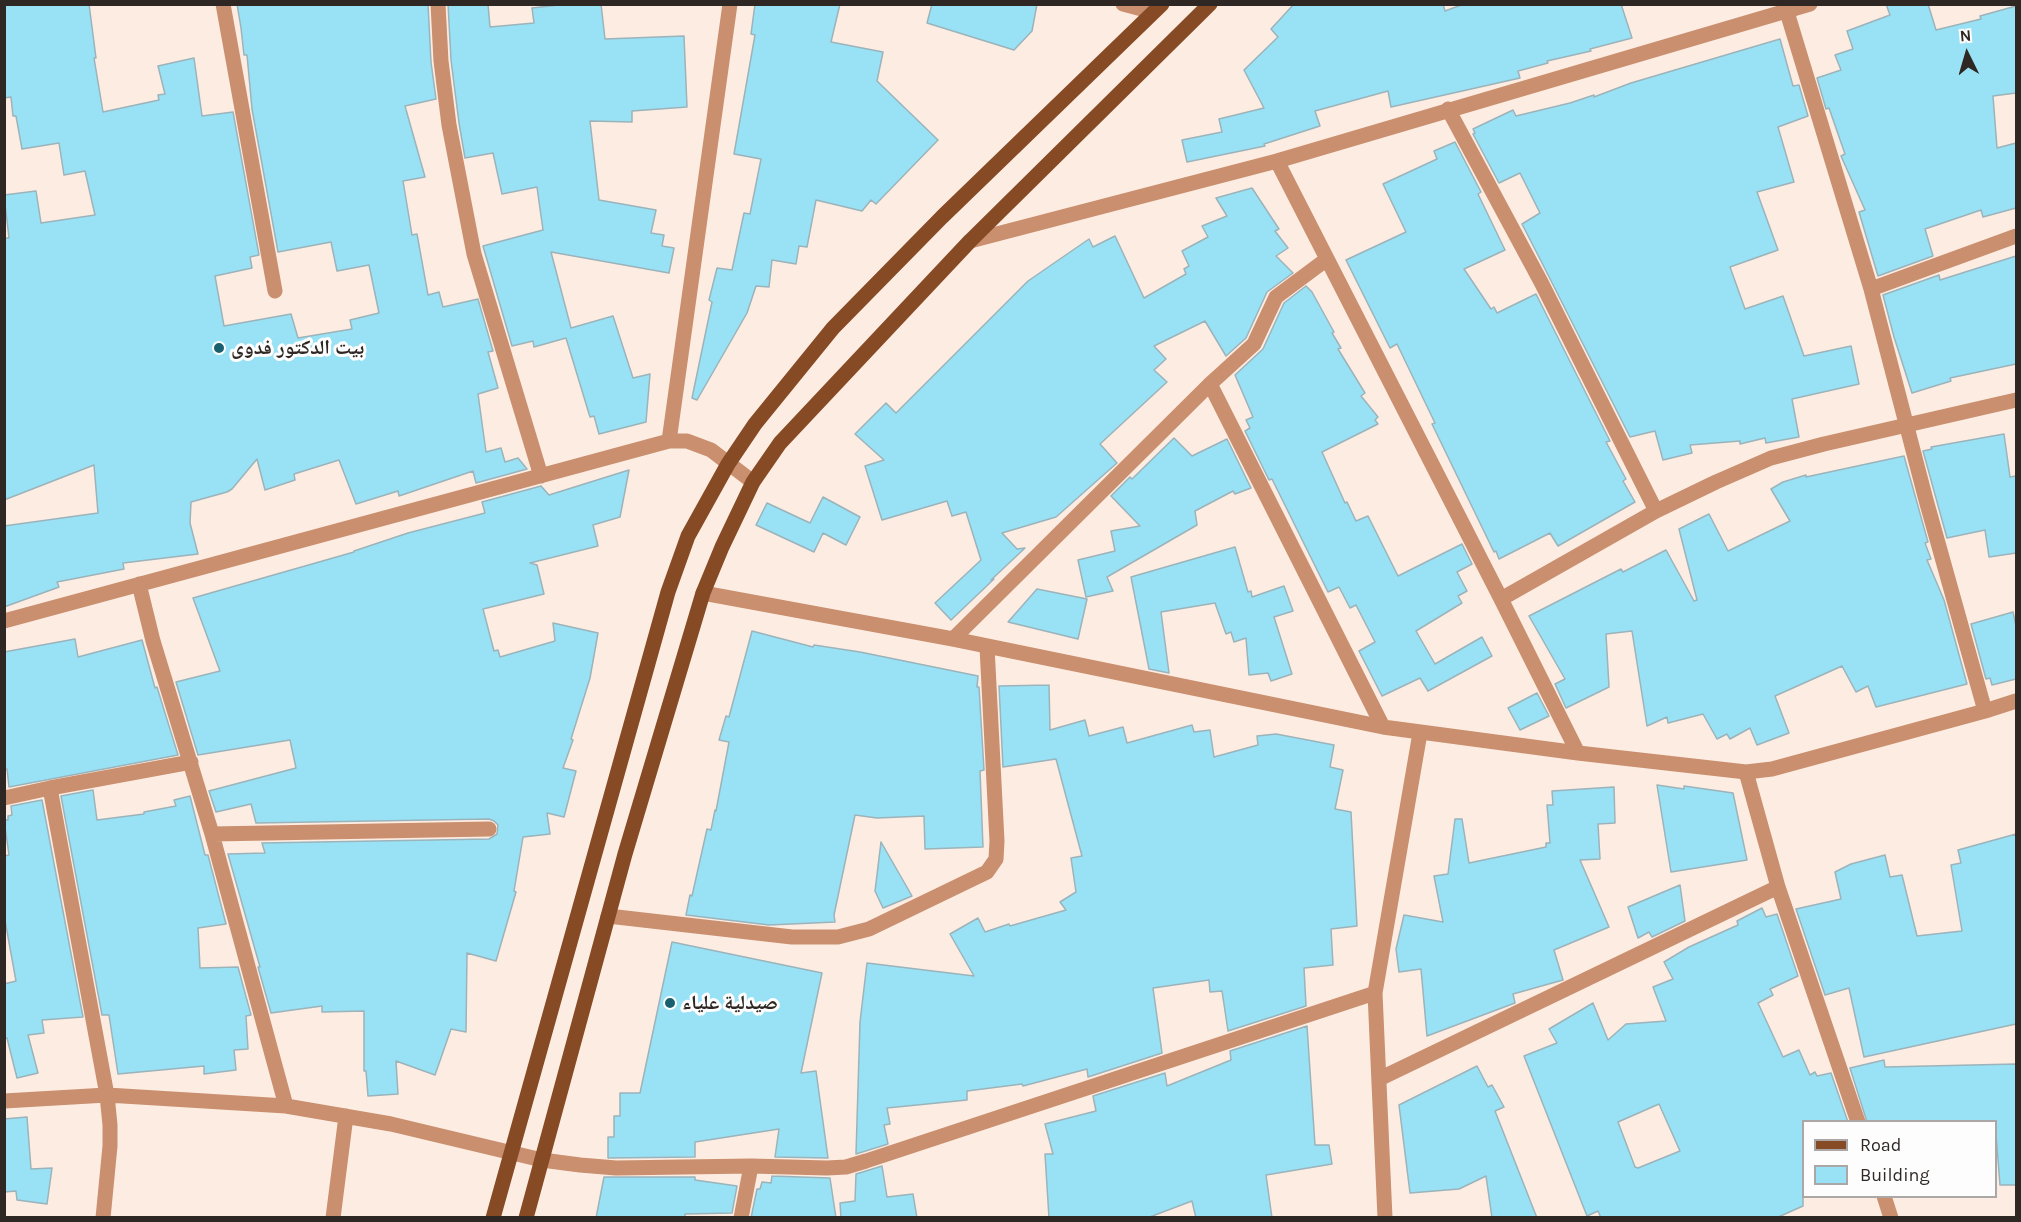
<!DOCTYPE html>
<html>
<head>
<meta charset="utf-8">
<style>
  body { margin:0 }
  #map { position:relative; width:2021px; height:1222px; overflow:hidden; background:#fdece2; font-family:Karla,sans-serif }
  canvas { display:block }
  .frame { position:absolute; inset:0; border:6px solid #2f2723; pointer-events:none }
  .legend { position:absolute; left:1802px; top:1120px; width:195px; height:78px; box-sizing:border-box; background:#fdfdfd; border:2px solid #aba7a6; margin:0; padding:8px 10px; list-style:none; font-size:18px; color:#2f2723 }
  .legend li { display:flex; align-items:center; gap:12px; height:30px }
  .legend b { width:30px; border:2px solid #aba7a6 }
  .north { position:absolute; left:1937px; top:24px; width:60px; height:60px; -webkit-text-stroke:4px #fdfdfd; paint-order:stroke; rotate:355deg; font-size:16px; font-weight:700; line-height:24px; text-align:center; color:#2f2723 }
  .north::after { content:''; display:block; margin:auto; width:21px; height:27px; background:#2f2723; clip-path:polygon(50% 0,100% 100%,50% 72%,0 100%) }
</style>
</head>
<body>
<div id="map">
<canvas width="2021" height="1222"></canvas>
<div class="frame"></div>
<ul class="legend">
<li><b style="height:8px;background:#864a25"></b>Road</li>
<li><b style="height:16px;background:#99e2f5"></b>Building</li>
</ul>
<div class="north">N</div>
</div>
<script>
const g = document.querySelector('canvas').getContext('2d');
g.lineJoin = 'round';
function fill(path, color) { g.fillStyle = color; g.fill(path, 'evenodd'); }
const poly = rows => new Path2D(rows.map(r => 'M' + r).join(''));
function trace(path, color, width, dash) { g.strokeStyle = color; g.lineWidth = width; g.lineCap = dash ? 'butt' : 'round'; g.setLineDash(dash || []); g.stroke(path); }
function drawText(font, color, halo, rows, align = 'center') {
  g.font = font + ' Karla,"Noto Naskh Arabic",sans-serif'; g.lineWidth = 6; g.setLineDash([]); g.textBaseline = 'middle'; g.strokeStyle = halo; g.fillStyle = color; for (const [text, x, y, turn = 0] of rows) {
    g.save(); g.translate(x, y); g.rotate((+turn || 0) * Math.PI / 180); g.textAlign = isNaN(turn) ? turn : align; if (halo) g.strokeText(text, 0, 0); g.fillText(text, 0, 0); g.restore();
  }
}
const building = poly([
  [4,4,89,4,96,58,94,58,103,112,159,100,158,95,165,94,158,66,194,58,202,116,233,112,259,255,250,257,252,268,215,276,224,326,291,314,298,338,352,329,350,320,379,313,369,265,337,271,331,242,278,252,252,109,247,55,244,55,241,28,237,4,428,4,431,62,436,99,405,106,425,177,403,181,412,235,417,234,428,295,439,292,443,307,478,299,493,351,488,352,498,388,478,394,486,452,501,448,505,462,518,458,527,469,476,483,473,471,399,496,398,491,356,504,339,460,294,474,295,480,265,490,257,459,232,489,227,492,191,502,190,523,198,554,123,563,124,569,57,582,59,587,4,607,4,526,98,513,94,465,4,500,4,238,9,238,4,195,36,191,41,223,95,215,85,171,64,175,59,143,22,149,16,116,13,116,11,97,4,98,4,4],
  [448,4,488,4,490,27,534,23,532,8,567,4,601,4,605,39,684,36,687,107,632,111,632,122,590,121,599,200,656,210,651,233,664,235,662,246,674,248,669,273,551,252,571,328,613,316,633,378,650,374,646,422,599,434,594,416,590,417,566,338,534,347,533,341,512,346,483,246,543,230,537,187,502,194,493,153,465,158,459,123,451,60,448,4],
  [755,4,840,4,831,42,883,52,877,81,938,140,876,204,871,200,862,211,816,200,807,247,799,246,796,264,772,260,769,287,756,286,747,313,697,400,692,398,712,302,709,300,717,268,732,270,744,213,750,214,761,159,734,154,755,35,751,34,755,4],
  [932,4,1037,4,1032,31,1014,50,927,23,932,4],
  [1294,4,1443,4,1445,11,1464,4,1621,4,1632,38,1590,49,1591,51,1547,61,1548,63,1518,71,1520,78,1391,107,1388,91,1315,111,1320,126,1264,144,1265,146,1187,162,1182,140,1222,132,1219,119,1264,108,1244,70,1278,37,1271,29,1294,4],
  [1886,4,1928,4,1936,30,1981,19,1980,16,2016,6,2016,93,1993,96,1997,148,2016,143,2016,208,1983,217,1981,210,1925,229,1933,256,1878,276,1859,212,1865,210,1841,156,1845,154,1829,108,1826,109,1817,78,1841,70,1835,55,1853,49,1847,31,1890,15,1886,4],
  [1780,39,1793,86,1799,85,1808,116,1778,127,1794,182,1757,192,1778,250,1730,267,1745,309,1783,296,1804,356,1851,346,1859,384,1792,399,1799,437,1766,443,1765,438,1740,444,1740,441,1690,445,1692,453,1663,460,1655,431,1630,437,1541,261,1522,224,1540,213,1520,173,1499,183,1473,134,1475,133,1473,129,1513,110,1516,116,1570,103,1594,95,1594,97,1631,83,1780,39],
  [1455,142,1481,192,1478,194,1505,250,1464,269,1491,309,1494,307,1497,313,1536,294,1610,441,1606,442,1626,479,1623,481,1635,502,1558,546,1550,533,1499,559,1496,551,1494,552,1432,424,1435,423,1397,344,1390,348,1346,260,1406,232,1383,184,1437,159,1434,151,1455,142],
  [1252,188,1279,229,1275,231,1288,248,1276,256,1293,273,1267,292,1246,338,1226,356,1205,321,1154,346,1166,359,1154,370,1167,382,1100,444,1117,463,1056,517,1002,533,1017,549,1025,548,991,580,994,579,951,620,935,603,981,560,966,512,952,516,947,501,882,520,865,466,884,460,855,434,886,403,896,413,1028,281,1089,239,1093,247,1115,236,1144,298,1186,274,1184,269,1189,266,1182,251,1208,237,1202,226,1227,216,1216,198,1252,188],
  [2016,256,2016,364,1950,378,1951,381,1912,393,1894,337,1883,295,1939,275,1940,280,2016,256],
  [1306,286,1312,292,1334,332,1332,333,1341,348,1338,349,1365,393,1361,396,1378,417,1375,420,1378,424,1322,452,1345,503,1347,502,1356,521,1368,516,1398,576,1462,544,1472,564,1457,572,1467,591,1458,596,1462,603,1416,631,1435,664,1482,637,1492,656,1428,691,1420,678,1382,696,1359,651,1375,642,1356,605,1350,608,1339,587,1328,592,1272,479,1269,480,1245,431,1250,428,1246,420,1253,417,1235,375,1263,349,1284,303,1306,286],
  [2004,434,2010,477,2016,476,2016,553,1989,557,1985,530,1947,538,1923,451,1932,449,1931,447,2004,434],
  [1174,438,1192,456,1227,439,1251,488,1235,494,1233,491,1195,511,1197,525,1107,577,1113,591,1086,597,1078,560,1115,551,1111,531,1140,526,1111,496,1130,477,1132,479,1174,438],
  [1904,456,1928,542,1925,543,1931,559,1927,560,1944,600,1967,684,1876,707,1868,686,1856,692,1842,666,1775,696,1789,733,1757,745,1750,728,1730,739,1727,734,1717,739,1703,714,1668,723,1667,717,1647,726,1632,631,1606,634,1609,687,1566,708,1555,684,1565,679,1529,616,1621,569,1623,572,1666,550,1694,601,1697,600,1679,529,1709,514,1728,551,1790,521,1771,489,1783,482,1806,475,1806,477,1904,456],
  [629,470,620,517,593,525,598,546,530,563,537,565,544,594,483,609,494,651,498,650,500,657,555,641,553,623,598,633,590,678,571,739,573,740,563,768,576,771,564,817,547,813,550,834,523,837,514,891,516,892,496,961,467,953,466,1032,451,1029,435,1075,396,1061,398,1094,368,1096,366,1071,364,1071,364,1011,322,1012,322,1006,271,1013,258,967,260,967,228,854,265,853,262,843,489,839,497,834,498,825,494,821,489,819,256,823,251,804,216,812,209,791,296,768,290,740,198,755,176,682,220,671,193,598,354,552,354,551,408,533,485,513,482,502,541,486,549,495,629,470],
  [823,497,860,517,846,545,823,533,814,552,756,525,767,503,810,523,823,497],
  [1235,547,1248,592,1251,591,1252,597,1284,586,1293,611,1274,617,1292,674,1271,681,1268,673,1249,675,1246,638,1234,642,1231,632,1226,634,1215,603,1161,612,1169,673,1149,669,1131,577,1235,547],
  [1037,589,1087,599,1078,639,1008,622,1037,589],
  [2013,612,2016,626,2016,679,1992,685,1990,678,1986,679,1971,624,2013,612],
  [752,631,813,647,814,645,860,652,978,676,977,687,979,687,984,770,980,771,983,847,925,849,924,816,877,818,855,815,834,915,835,922,769,925,686,915,690,895,692,896,707,829,711,830,715,810,716,811,729,742,719,740,726,716,729,717,752,631],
  [75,639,78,657,142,640,155,688,157,687,178,755,9,787,7,769,4,769,4,652,75,639],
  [1049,685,1050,730,1085,720,1089,736,1123,727,1127,743,1192,725,1194,732,1210,730,1214,757,1258,745,1257,736,1276,734,1334,745,1330,767,1343,770,1335,809,1351,812,1357,926,1331,929,1333,965,1304,968,1306,1006,1228,1031,1222,991,1210,992,1209,980,1153,988,1162,1053,1088,1077,1087,1069,1023,1086,1022,1084,967,1091,967,1100,887,1108,890,1124,884,1125,888,1144,856,1154,860,1022,867,963,974,976,950,934,978,918,985,932,1009,924,1010,926,1066,910,1060,902,1076,892,1071,858,1082,856,1056,759,1003,767,999,686,1049,685],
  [1537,693,1549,716,1520,730,1508,708,1537,693],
  [1657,785,1684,789,1684,786,1733,793,1747,860,1671,872,1657,785],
  [1614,787,1615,823,1598,824,1600,859,1580,860,1609,927,1554,950,1563,980,1513,994,1515,1003,1427,1036,1421,969,1399,972,1396,949,1404,915,1443,922,1434,876,1448,874,1455,819,1462,819,1469,863,1546,847,1546,843,1550,843,1547,805,1553,805,1552,791,1614,787],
  [93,790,97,820,144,814,144,812,176,806,174,800,190,796,205,855,208,855,226,924,198,928,200,968,238,967,251,1015,246,1016,248,1049,234,1050,236,1070,204,1074,204,1066,118,1074,109,1015,102,1015,61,796,93,790],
  [42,800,83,1017,42,1020,44,1033,28,1035,38,1073,17,1078,7,1038,4,1038,4,984,16,981,4,915,4,856,9,855,4,820,8,820,8,816,12,815,11,806,42,800],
  [2016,834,2016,1024,1864,1057,1849,988,1825,995,1796,909,1841,899,1835,872,1851,864,1885,855,1890,877,1902,875,1917,936,1962,931,1951,865,1961,863,1958,850,2016,834],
  [881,842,912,896,883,908,875,891,881,842],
  [1680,885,1685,921,1652,937,1649,932,1638,938,1628,907,1680,885],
  [1762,908,1766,917,1777,914,1798,976,1770,989,1773,995,1758,1003,1783,1057,1799,1050,1810,1075,1815,1072,1817,1076,1831,1073,1848,1122,1803,1122,1803,1206,1776,1218,1601,1218,1598,1211,1587,1216,1524,1056,1557,1043,1549,1029,1593,1003,1608,1040,1626,1024,1666,1021,1653,987,1673,979,1664,962,1689,947,1738,925,1737,921,1762,908],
  [1659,1104,1680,1151,1638,1168,1635,1167,1618,1122,1659,1104],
  [672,942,822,973,801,1073,816,1071,828,1158,775,1157,779,1129,695,1142,695,1157,608,1158,608,1137,614,1137,614,1116,620,1116,620,1093,640,1093,672,942],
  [1307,1026,1315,1145,1329,1145,1332,1164,1266,1175,1272,1218,1196,1218,1192,1201,1147,1218,1049,1218,1045,1154,1053,1154,1045,1124,1096,1111,1093,1096,1165,1073,1167,1086,1231,1060,1230,1051,1307,1026],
  [1884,1060,1885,1067,2016,1064,2016,1185,2000,1185,1995,1122,1867,1122,1850,1068,1884,1060],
  [1477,1066,1488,1087,1492,1085,1504,1107,1495,1111,1537,1218,1492,1218,1486,1176,1459,1189,1410,1193,1399,1105,1477,1066],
  [27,1117,31,1169,52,1168,47,1204,17,1200,16,1191,4,1192,4,1119,27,1117],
  [882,1166,887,1197,913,1194,917,1218,841,1218,840,1203,855,1201,856,1174,882,1166],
  [772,1176,830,1178,836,1218,751,1218,757,1189,760,1189,762,1182,771,1183,772,1176],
  [604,1177,695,1177,695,1180,737,1186,732,1213,685,1214,685,1218,596,1218,604,1177]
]);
fill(building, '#99e2f5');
trace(building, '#9bb3ba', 1.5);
trace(poly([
  [223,4,275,291],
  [438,4,441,61,449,125,474,254,541,476],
  [1123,4,1153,12],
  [1787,12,1871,289,1926,500,1985,711],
  [1448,109,1541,282,1656,511],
  [1277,161,1501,599,1578,753],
  [970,241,1277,161,1810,4],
  [1871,289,2016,236],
  [1210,384,1383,727],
  [669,441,730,4],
  [139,584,153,641,212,834,286,1106],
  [703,593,953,639,1383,727,1578,753,1746,772,1772,769,1985,711,2016,701],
  [1501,599,1656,511,1716,482,1771,458,1824,444,2016,400],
  [4,621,669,441,687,441,711,450,753,482],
  [953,639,1210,384,1254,344,1276,297,1327,259],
  [1746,772,1778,887,1858,1122],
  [50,788,191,762],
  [4,798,50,788,107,1095,110,1125,110,1146,103,1218],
  [212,834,489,829],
  [608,916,792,937,838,937,869,929,987,872,996,859,997,841,987,647],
  [1379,1079,1778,887],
  [4,1101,107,1095,286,1106,391,1124,542,1160,580,1165,616,1168,751,1166,827,1168,846,1167,866,1161,1375,993],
  [1884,1196,1891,1218],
  [333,1218,346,1116],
  [741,1218,751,1166],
  [1385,1218,1375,993,1420,733]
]), '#c98f6e', 15);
trace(poly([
  [493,1218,668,592,688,536,728,464,755,424,833,328,942,217,1162,4],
  [526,1218,625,854,703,593,722,547,753,482,780,443,970,241,1210,4]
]), '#864a25', 15);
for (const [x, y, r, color] of [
  [219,348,6,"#186070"],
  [670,1003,6,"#186070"]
]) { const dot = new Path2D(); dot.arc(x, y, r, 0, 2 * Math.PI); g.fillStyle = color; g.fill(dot); trace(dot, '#fdfdfd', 2); }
drawText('bold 20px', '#2f2723', '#fdfdfd', [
  ["بيت الدكتور فدوى",231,348],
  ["صيدلية علياء",682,1003]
], 'left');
</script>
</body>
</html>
